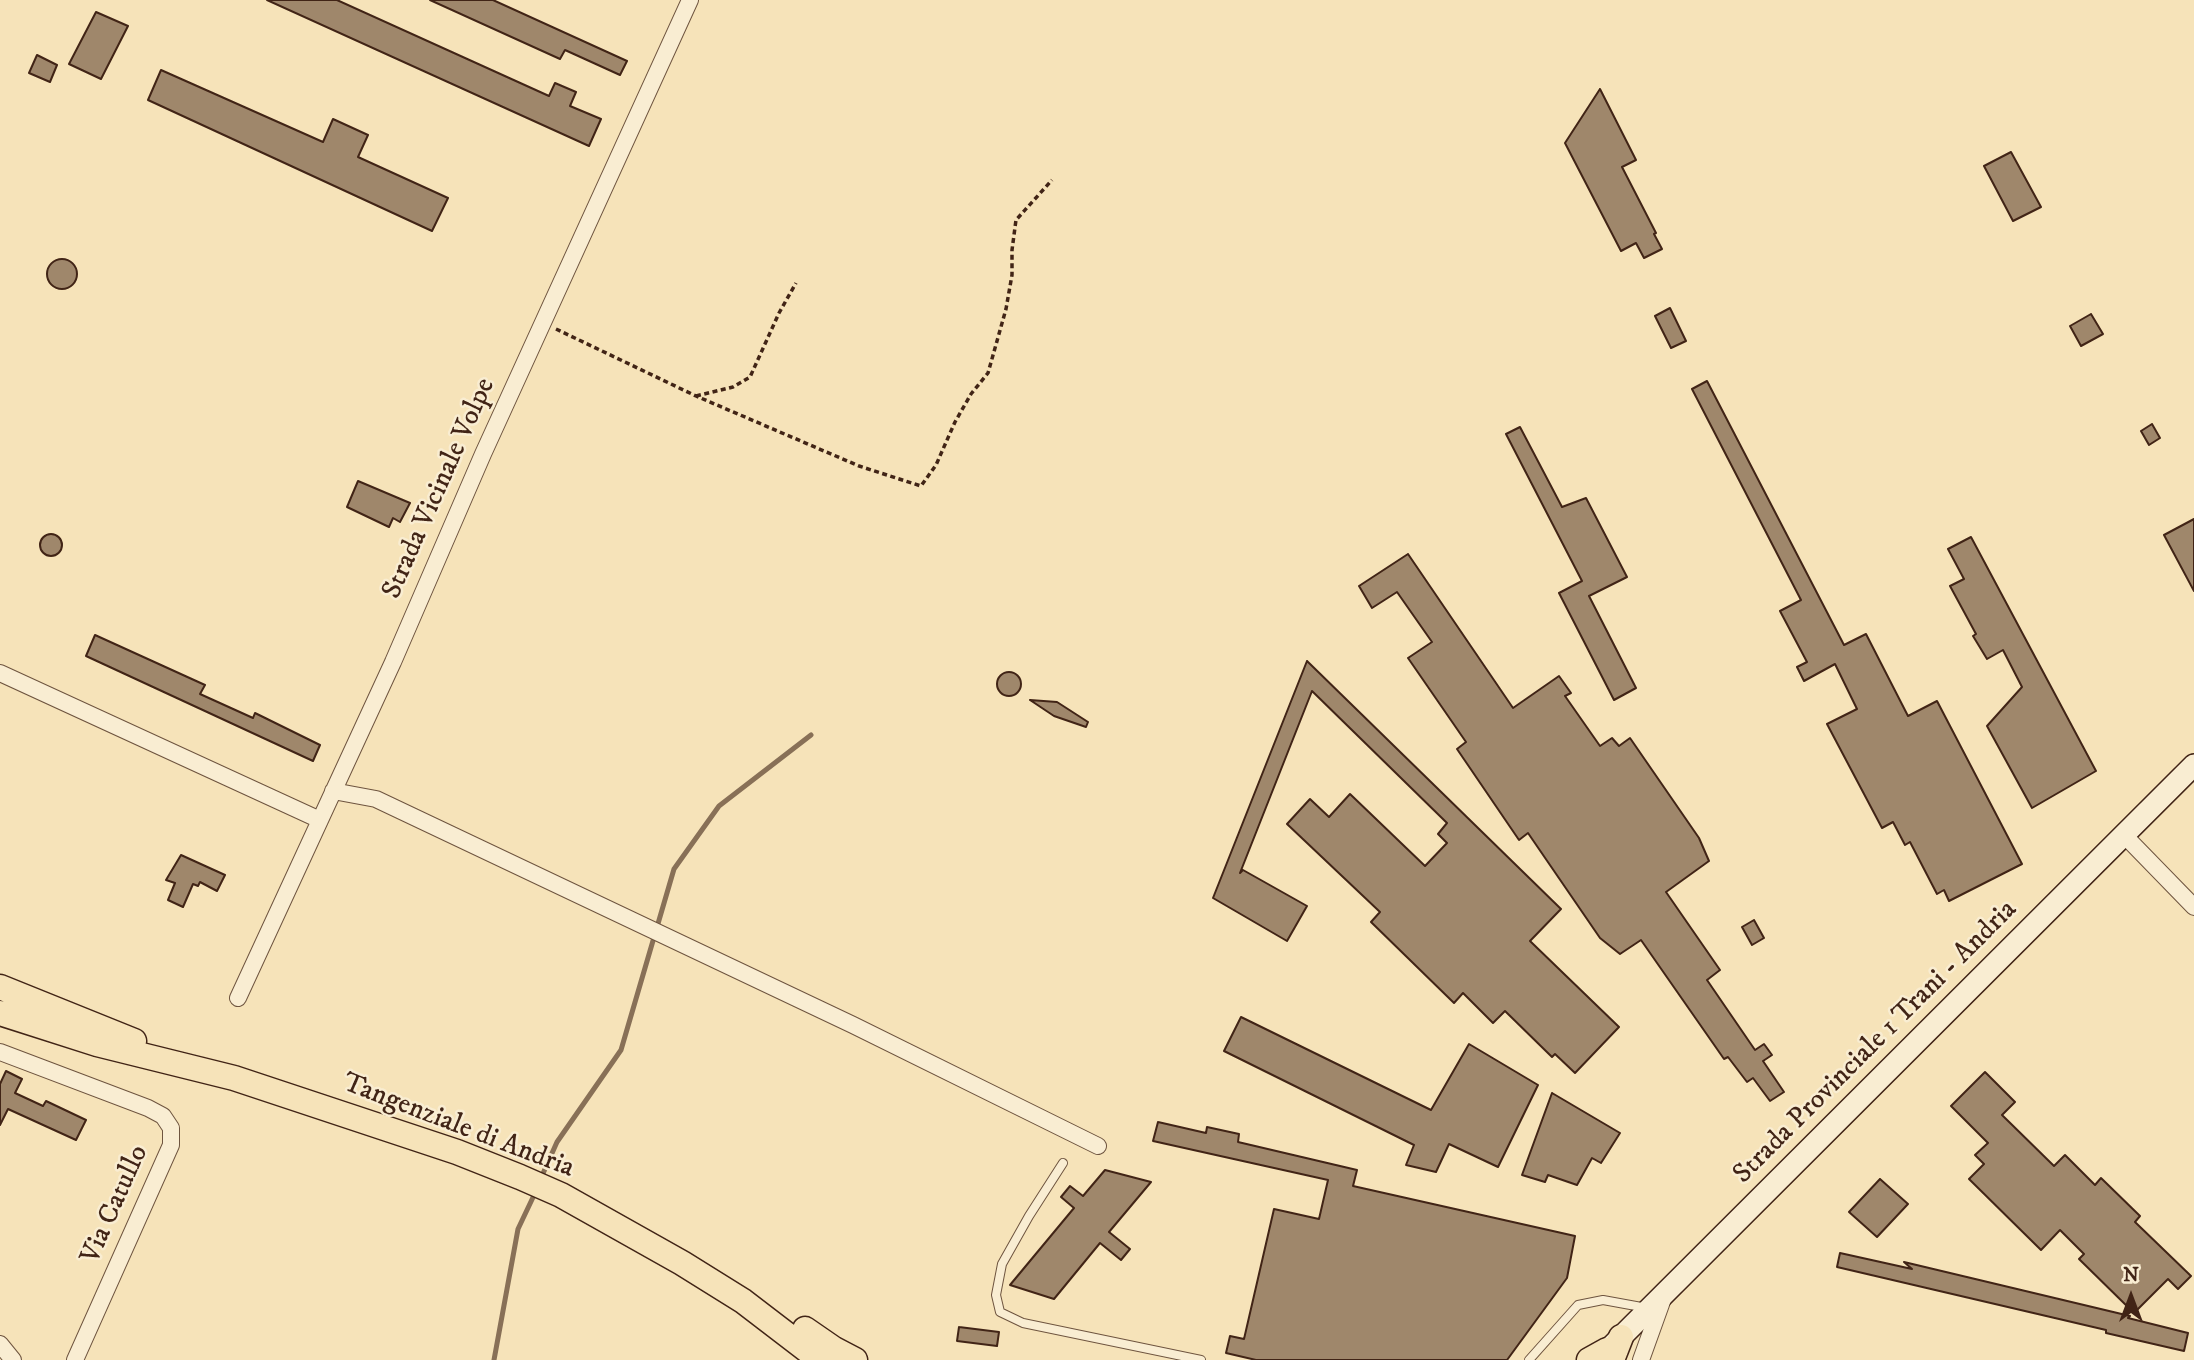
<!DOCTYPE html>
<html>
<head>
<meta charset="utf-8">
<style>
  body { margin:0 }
  #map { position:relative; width:2194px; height:1360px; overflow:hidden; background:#f6e3b9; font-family:"IM FELL DW Pica",serif }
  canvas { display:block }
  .north { position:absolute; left:2096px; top:1262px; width:70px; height:70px; -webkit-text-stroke:5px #f9edd2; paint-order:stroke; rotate:0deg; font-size:19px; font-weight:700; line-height:28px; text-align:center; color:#412416 }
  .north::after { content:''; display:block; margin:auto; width:24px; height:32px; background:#412416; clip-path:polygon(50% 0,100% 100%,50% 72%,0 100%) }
</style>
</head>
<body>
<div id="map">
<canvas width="2194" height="1360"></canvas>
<div class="north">N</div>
</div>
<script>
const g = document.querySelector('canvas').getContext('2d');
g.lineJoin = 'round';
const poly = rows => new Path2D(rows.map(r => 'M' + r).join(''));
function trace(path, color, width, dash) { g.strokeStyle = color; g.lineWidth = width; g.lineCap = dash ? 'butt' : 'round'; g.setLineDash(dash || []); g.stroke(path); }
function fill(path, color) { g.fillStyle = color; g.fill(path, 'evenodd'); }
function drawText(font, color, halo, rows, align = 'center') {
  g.font = font + ' "IM FELL DW Pica",serif'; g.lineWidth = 5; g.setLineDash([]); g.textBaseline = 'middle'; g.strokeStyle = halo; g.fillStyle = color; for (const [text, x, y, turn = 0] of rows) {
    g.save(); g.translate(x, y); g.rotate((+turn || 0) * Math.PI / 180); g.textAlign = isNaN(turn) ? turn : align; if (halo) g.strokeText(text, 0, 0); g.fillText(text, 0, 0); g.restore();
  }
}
trace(poly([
  [541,1178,557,1142,621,1050,674,869,719,806,811,735],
  [494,1360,518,1229,536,1191]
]), '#887057', 5);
const building = poly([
  [267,0,337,0,549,96,555,83,576,92,570,106,601,119,589,146,267,0],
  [430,0,493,0,627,61,620,75,565,50,560,59,430,0],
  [96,12,128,26,101,79,69,64,96,12],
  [37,55,57,65,50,82,29,73,37,55],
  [161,70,323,142,333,119,368,135,358,157,448,198,432,231,148,100,161,70],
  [1600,89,1636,160,1622,167,1656,233,1654,234,1662,249,1644,258,1636,243,1621,251,1565,143,1600,89],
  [2011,152,2041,207,2013,221,1984,166,2011,152],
  '47 274a15 15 0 1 1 30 0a15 15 0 1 1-30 0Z',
  [1670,308,1686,341,1671,348,1655,316,1670,308],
  [2091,314,2103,334,2081,346,2070,326,2091,314],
  [1707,381,1844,645,1866,634,1908,716,1937,701,2022,864,1949,901,1944,890,1937,894,1910,842,1905,845,1893,822,1882,828,1827,724,1857,709,1835,664,1804,681,1797,667,1807,662,1780,611,1801,600,1692,389,1707,381],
  [2152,424,2160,438,2149,445,2141,431,2152,424],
  [1520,427,1562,507,1586,498,1627,577,1589,596,1636,688,1614,700,1559,593,1582,581,1506,434,1520,427],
  [358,481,410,503,400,522,393,518,389,527,347,507,358,481],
  [2194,519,2194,591,2164,535,2194,519],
  '40 545a11 11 0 1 1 22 0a11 11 0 1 1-22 0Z',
  [1971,537,2096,771,2032,808,1987,726,2022,687,2003,650,1987,659,1973,636,1976,634,1950,586,1964,579,1948,549,1971,537],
  [1408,554,1513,708,1559,676,1571,693,1565,696,1600,746,1612,738,1619,746,1630,738,1699,838,1709,861,1666,892,1720,970,1707,980,1755,1050,1764,1044,1772,1055,1763,1061,1784,1092,1770,1101,1753,1078,1747,1082,1728,1057,1724,1059,1641,940,1620,954,1600,938,1528,833,1519,840,1457,749,1466,742,1408,658,1432,642,1397,592,1372,608,1359,586,1408,554],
  [95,635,205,685,200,694,253,718,255,713,320,745,313,761,86,656,95,635],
  [1307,661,1561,909,1530,941,1619,1027,1575,1073,1555,1054,1552,1057,1505,1011,1493,1023,1463,993,1454,1003,1371,922,1380,912,1287,824,1310,799,1329,817,1350,794,1425,866,1447,843,1438,834,1447,823,1312,691,1240,873,1243,870,1307,906,1287,941,1213,898,1307,661],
  '997 684a12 12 0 1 1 24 0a12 12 0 1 1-24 0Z',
  [1030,700,1057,702,1088,722,1086,727,1054,716,1030,700],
  [181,855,225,875,217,891,200,882,198,886,193,884,183,907,168,900,175,883,166,880,181,855],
  [1754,920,1764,938,1752,945,1742,927,1754,920],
  [1241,1017,1431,1110,1469,1044,1538,1085,1498,1167,1449,1144,1436,1172,1406,1165,1414,1145,1224,1051,1241,1017],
  [6,1071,22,1079,15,1093,43,1106,46,1101,86,1120,76,1140,8,1109,0,1125,0,1084,6,1071],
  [1985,1072,2015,1102,2002,1115,2054,1166,2065,1155,2095,1185,2101,1178,2140,1216,2135,1222,2191,1276,2178,1289,2168,1279,2134,1313,2079,1259,2084,1254,2060,1230,2041,1250,1969,1179,1984,1164,1975,1155,1988,1143,1951,1106,1985,1072],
  [1552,1093,1620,1133,1601,1163,1592,1158,1577,1185,1548,1175,1545,1182,1522,1175,1552,1093],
  [1158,1122,1206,1133,1207,1127,1239,1134,1238,1142,1357,1170,1353,1186,1575,1236,1567,1278,1507,1360,1256,1360,1226,1353,1230,1336,1244,1339,1274,1209,1319,1219,1328,1180,1153,1141,1158,1122],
  [1105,1170,1151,1182,1109,1232,1130,1249,1121,1260,1100,1243,1054,1299,1010,1285,1074,1208,1061,1197,1070,1186,1083,1196,1105,1170],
  [1880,1179,1908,1204,1877,1237,1849,1212,1880,1179],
  [1840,1253,1912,1269,1904,1262,2130,1316,2128,1318,2188,1333,2184,1351,2106,1333,2106,1330,1837,1267,1840,1253],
  [959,1327,999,1332,997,1346,957,1341,959,1327]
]);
fill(building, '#9f876b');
trace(building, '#412416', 2);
const service = poly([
  [1063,1163,1029,1216,1002,1264,996,1295,1000,1312,1023,1323,1201,1360],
  [1529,1360,1578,1305,1603,1300,1647,1308]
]);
const minor = poly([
  [0,673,320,820],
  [333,791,376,799,853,1025,1098,1146],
  [2124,835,2194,907],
  [238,998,393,662,483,454,690,0],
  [0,1052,148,1108,163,1116,171,1128,171,1145,75,1360],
  [0,1344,13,1360],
  [1641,1360,1664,1296]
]);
const secondary = poly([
  [1611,1347,2194,765]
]);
const primary = poly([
  [0,987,134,1041],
  [0,1013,97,1044,234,1078,457,1152,520,1177,561,1195,682,1263,743,1301,820,1360],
  [805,1329,834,1349,855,1360],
  [1589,1360,1607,1350],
  [1612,1360,1621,1337]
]);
trace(service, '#6e543f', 10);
trace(minor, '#6e543f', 18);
trace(secondary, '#412416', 24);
trace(primary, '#412416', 27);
trace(poly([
  [556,329,696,396,859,466,921,486,936,465,955,422,971,394,988,373,1006,309,1012,275,1012,250,1016,220,1052,180],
  [696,396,733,387,750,377,779,313,796,283]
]), '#412416', 3.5, [5, 3.5]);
trace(service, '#f9edd2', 8);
trace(minor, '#f9edd2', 16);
trace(secondary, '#f9edd2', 21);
trace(primary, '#f6e3b9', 24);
drawText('28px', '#412416', '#f9edd2', [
  ["Strada Vicinale Volpe",440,489,-66],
  ["Strada Provinciale 1 Trani - Andria",1876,1043,-45],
  ["Tangenziale di Andria",458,1127,21],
  ["Via Catullo",116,1205,-66]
]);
</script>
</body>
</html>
